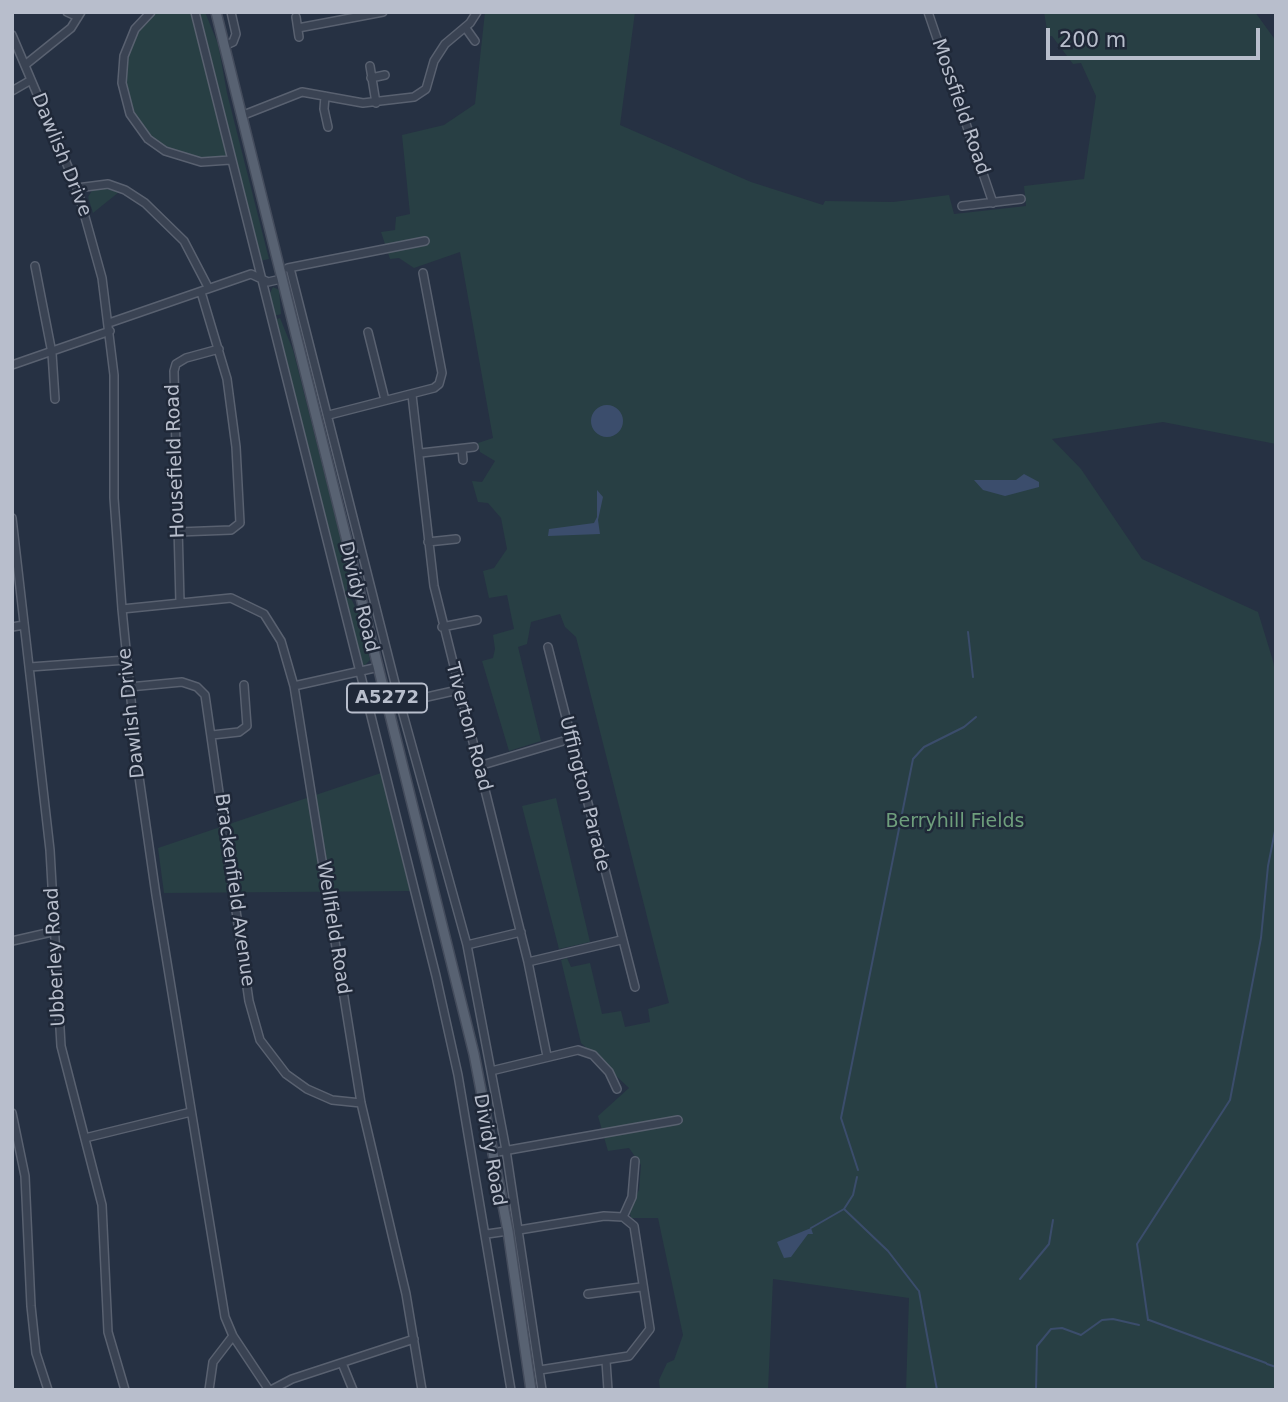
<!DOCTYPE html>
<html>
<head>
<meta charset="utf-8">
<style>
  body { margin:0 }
  #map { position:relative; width:1288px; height:1402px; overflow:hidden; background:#263143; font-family:"DejaVu Sans",sans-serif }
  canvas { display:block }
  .frame { position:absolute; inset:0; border:14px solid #b8becc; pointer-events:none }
  .scale { position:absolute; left:1046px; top:28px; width:214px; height:32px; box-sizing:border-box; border:4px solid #b8becc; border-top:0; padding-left:9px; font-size:21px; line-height:24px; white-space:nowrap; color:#b8becc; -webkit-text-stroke:5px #1f2838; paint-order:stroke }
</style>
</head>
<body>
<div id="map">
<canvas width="1288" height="1402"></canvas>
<div class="frame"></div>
<div class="scale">200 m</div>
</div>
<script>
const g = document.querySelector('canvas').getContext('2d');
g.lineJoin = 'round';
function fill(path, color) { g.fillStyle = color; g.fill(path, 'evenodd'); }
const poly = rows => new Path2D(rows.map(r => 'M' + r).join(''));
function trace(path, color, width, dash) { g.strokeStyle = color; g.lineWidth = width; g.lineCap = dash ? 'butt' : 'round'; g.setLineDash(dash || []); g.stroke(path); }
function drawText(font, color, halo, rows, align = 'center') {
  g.font = font + ' "DejaVu Sans",sans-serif'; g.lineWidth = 5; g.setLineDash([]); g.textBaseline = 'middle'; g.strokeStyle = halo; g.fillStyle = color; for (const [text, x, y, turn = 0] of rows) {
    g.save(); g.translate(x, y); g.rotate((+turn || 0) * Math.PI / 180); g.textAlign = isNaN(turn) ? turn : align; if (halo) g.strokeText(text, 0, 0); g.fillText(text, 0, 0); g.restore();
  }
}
fill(poly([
  [152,12,195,12,230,160,210,162,156,145,130,114,122,83,131,36],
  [199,12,205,12,218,44,227,93,269,259,260,261],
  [485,12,635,12,620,125,751,182,823,205,825,201,893,202,949,195,954,214,1026,206,1024,186,1084,179,1096,96,1081,63,1073,64,1052,36,1048,36,1044,12,1255,12,1276,41,1276,444,1163,422,1052,439,1081,469,1142,559,1258,612,1273,661,1276,677,1276,1390,906,1390,909,1298,773,1279,768,1390,660,1390,659,1380,667,1363,674,1360,683,1335,658,1218,631,1218,629,1208,639,1190,641,1165,629,1148,608,1151,598,1116,629,1088,581,1043,561,960,567,958,571,967,590,963,602,1014,621,1011,625,1027,650,1022,648,1009,669,1003,576,637,565,627,560,614,531,622,527,644,518,647,541,741,509,751,482,661,493,658,495,649,493,635,514,629,507,595,489,598,483,571,494,568,507,549,501,518,488,503,478,502,472,481,482,482,495,461,480,452,478,443,493,438,460,252,414,268,399,258,390,259,381,232,395,230,396,217,410,214,402,135,444,125,475,104],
  [102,188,119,192,93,213,88,197,93,189],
  [273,287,279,290,281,314,274,316,269,295],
  [280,318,293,350,348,566,347,590,358,613,370,660,364,666,361,665,274,320],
  [381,773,410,891,164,893,158,848],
  [556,798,590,942,559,949,522,806]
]), '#283f44');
fill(poly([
  '591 421a16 16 0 1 1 32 0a16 16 0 1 1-32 0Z',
  [1024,474,1039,482,1039,487,1005,496,983,490,974,480,1016,480],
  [597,490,603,497,598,520,600,534,548,536,549,529,594,523,597,517],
  [811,1228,813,1234,808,1234,791,1257,784,1258,777,1242]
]), '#3b4d6c');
trace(poly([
  [968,632,973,677],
  [858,1170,841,1118,913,759,924,747,964,727,976,717],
  [844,1209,888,1251,918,1290],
  [811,1228,844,1209,853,1195,857,1177],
  [1020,1279,1049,1244,1053,1220],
  [919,1291,937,1390],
  [1148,1320,1137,1244,1230,1100,1261,938,1268,866,1276,826],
  [1149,1320,1266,1363],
  [1267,1364,1276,1367],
  [1036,1390,1037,1346,1051,1329,1062,1328,1081,1335,1102,1320,1113,1319,1139,1325]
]), '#3b4d6c', 2);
const minor = poly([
  [67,12,78,17],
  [151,12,135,29,124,56,122,83,130,114,148,139,165,151,201,162,230,160],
  [195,12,436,976,458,1075,511,1390],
  [928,12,993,203],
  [296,17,299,37],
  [465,27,475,41],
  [298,28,383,12],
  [12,35,77,188,102,278,114,375,114,498,122,609,138,770,156,895,225,1317,233,1336,269,1390],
  [224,46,233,42,236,34,231,12],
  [25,65,71,28,81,12],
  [370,66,376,103],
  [371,78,385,75],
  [12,91,31,80],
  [325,96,324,109,328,127],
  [241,116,302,92,363,103,414,97,426,89,434,61,445,44,470,23,477,12],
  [77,188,108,184,125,190,145,203,184,241,208,287],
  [962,206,1021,199],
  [35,266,52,353,55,399],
  [288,268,425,241],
  [290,268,400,703,467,945,506,1150,542,1390],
  [109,323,251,274,268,282,281,279],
  [368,332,385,400],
  [12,365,110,331],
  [412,395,434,586,528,962,547,1056],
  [329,415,434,388,439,384,442,373,423,273],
  [462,449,463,460],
  [421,453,474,447],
  [12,518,50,850,61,1046,102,1205,108,1332,125,1390],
  [178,532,231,530,240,523,236,447,227,379,201,292],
  [428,542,456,539],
  [180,603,174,371,176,364,186,358,219,349],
  [122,609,231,598,264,614,281,641,294,686,361,1103,406,1294,422,1390],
  [12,627,24,625],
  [442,627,477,620],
  [548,647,635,987],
  [30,667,126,660],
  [294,686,379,667],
  [129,687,182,682,197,687,205,695,249,1001,260,1040,286,1074,307,1089,332,1100,361,1103],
  [400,703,458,690],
  [212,735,239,732,247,726,244,685],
  [479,766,570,739],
  [12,941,56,931],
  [467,945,521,932],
  [528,962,621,940],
  [491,1071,578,1050,593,1055,609,1072,617,1089],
  [12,1113,25,1176,31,1306,36,1353,48,1390],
  [85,1138,191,1112],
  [492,1153,678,1120],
  [623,1217,632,1197,635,1161],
  [519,1230,604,1216,623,1217,634,1226,650,1329,629,1356,540,1370],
  [487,1234,508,1231],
  [588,1294,641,1287],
  [606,1361,608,1390],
  [342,1363,353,1390],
  [209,1390,213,1362,233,1336],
  [271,1390,292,1379,414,1339]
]);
const major = poly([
  [216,12,474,1054,508,1231,531,1390]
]);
trace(minor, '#596170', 10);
trace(major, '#444c5c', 12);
trace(minor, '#3a4353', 7);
trace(major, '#586272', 9);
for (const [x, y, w] of [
  [387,698,80]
]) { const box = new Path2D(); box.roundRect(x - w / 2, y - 14.5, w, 29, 5); g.fillStyle = '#1f2838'; g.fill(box); trace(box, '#b8becc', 2); }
drawText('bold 18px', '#b8becc', null, [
  ["A5272",387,698]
]);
drawText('19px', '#b8becc', '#1f2838', [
  ["Mossfield Road",960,107,71],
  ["Dawlish Drive",61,155,68],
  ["Housefield Road",176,461,-92],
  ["Dividy Road",358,597,76],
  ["Dawlish Drive",132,713,-96],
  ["Tiverton Road",468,727,75],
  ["Uffington Parade",584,794,76],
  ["Brackenfield Avenue",234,890,82],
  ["Wellfield Road",333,928,81],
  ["Ubberley Road",56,957,-93],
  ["Dividy Road",489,1150,80]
]);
drawText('19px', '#6e9e7c', '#1f2838', [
  ["Berryhill Fields",955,822]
]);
</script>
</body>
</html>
